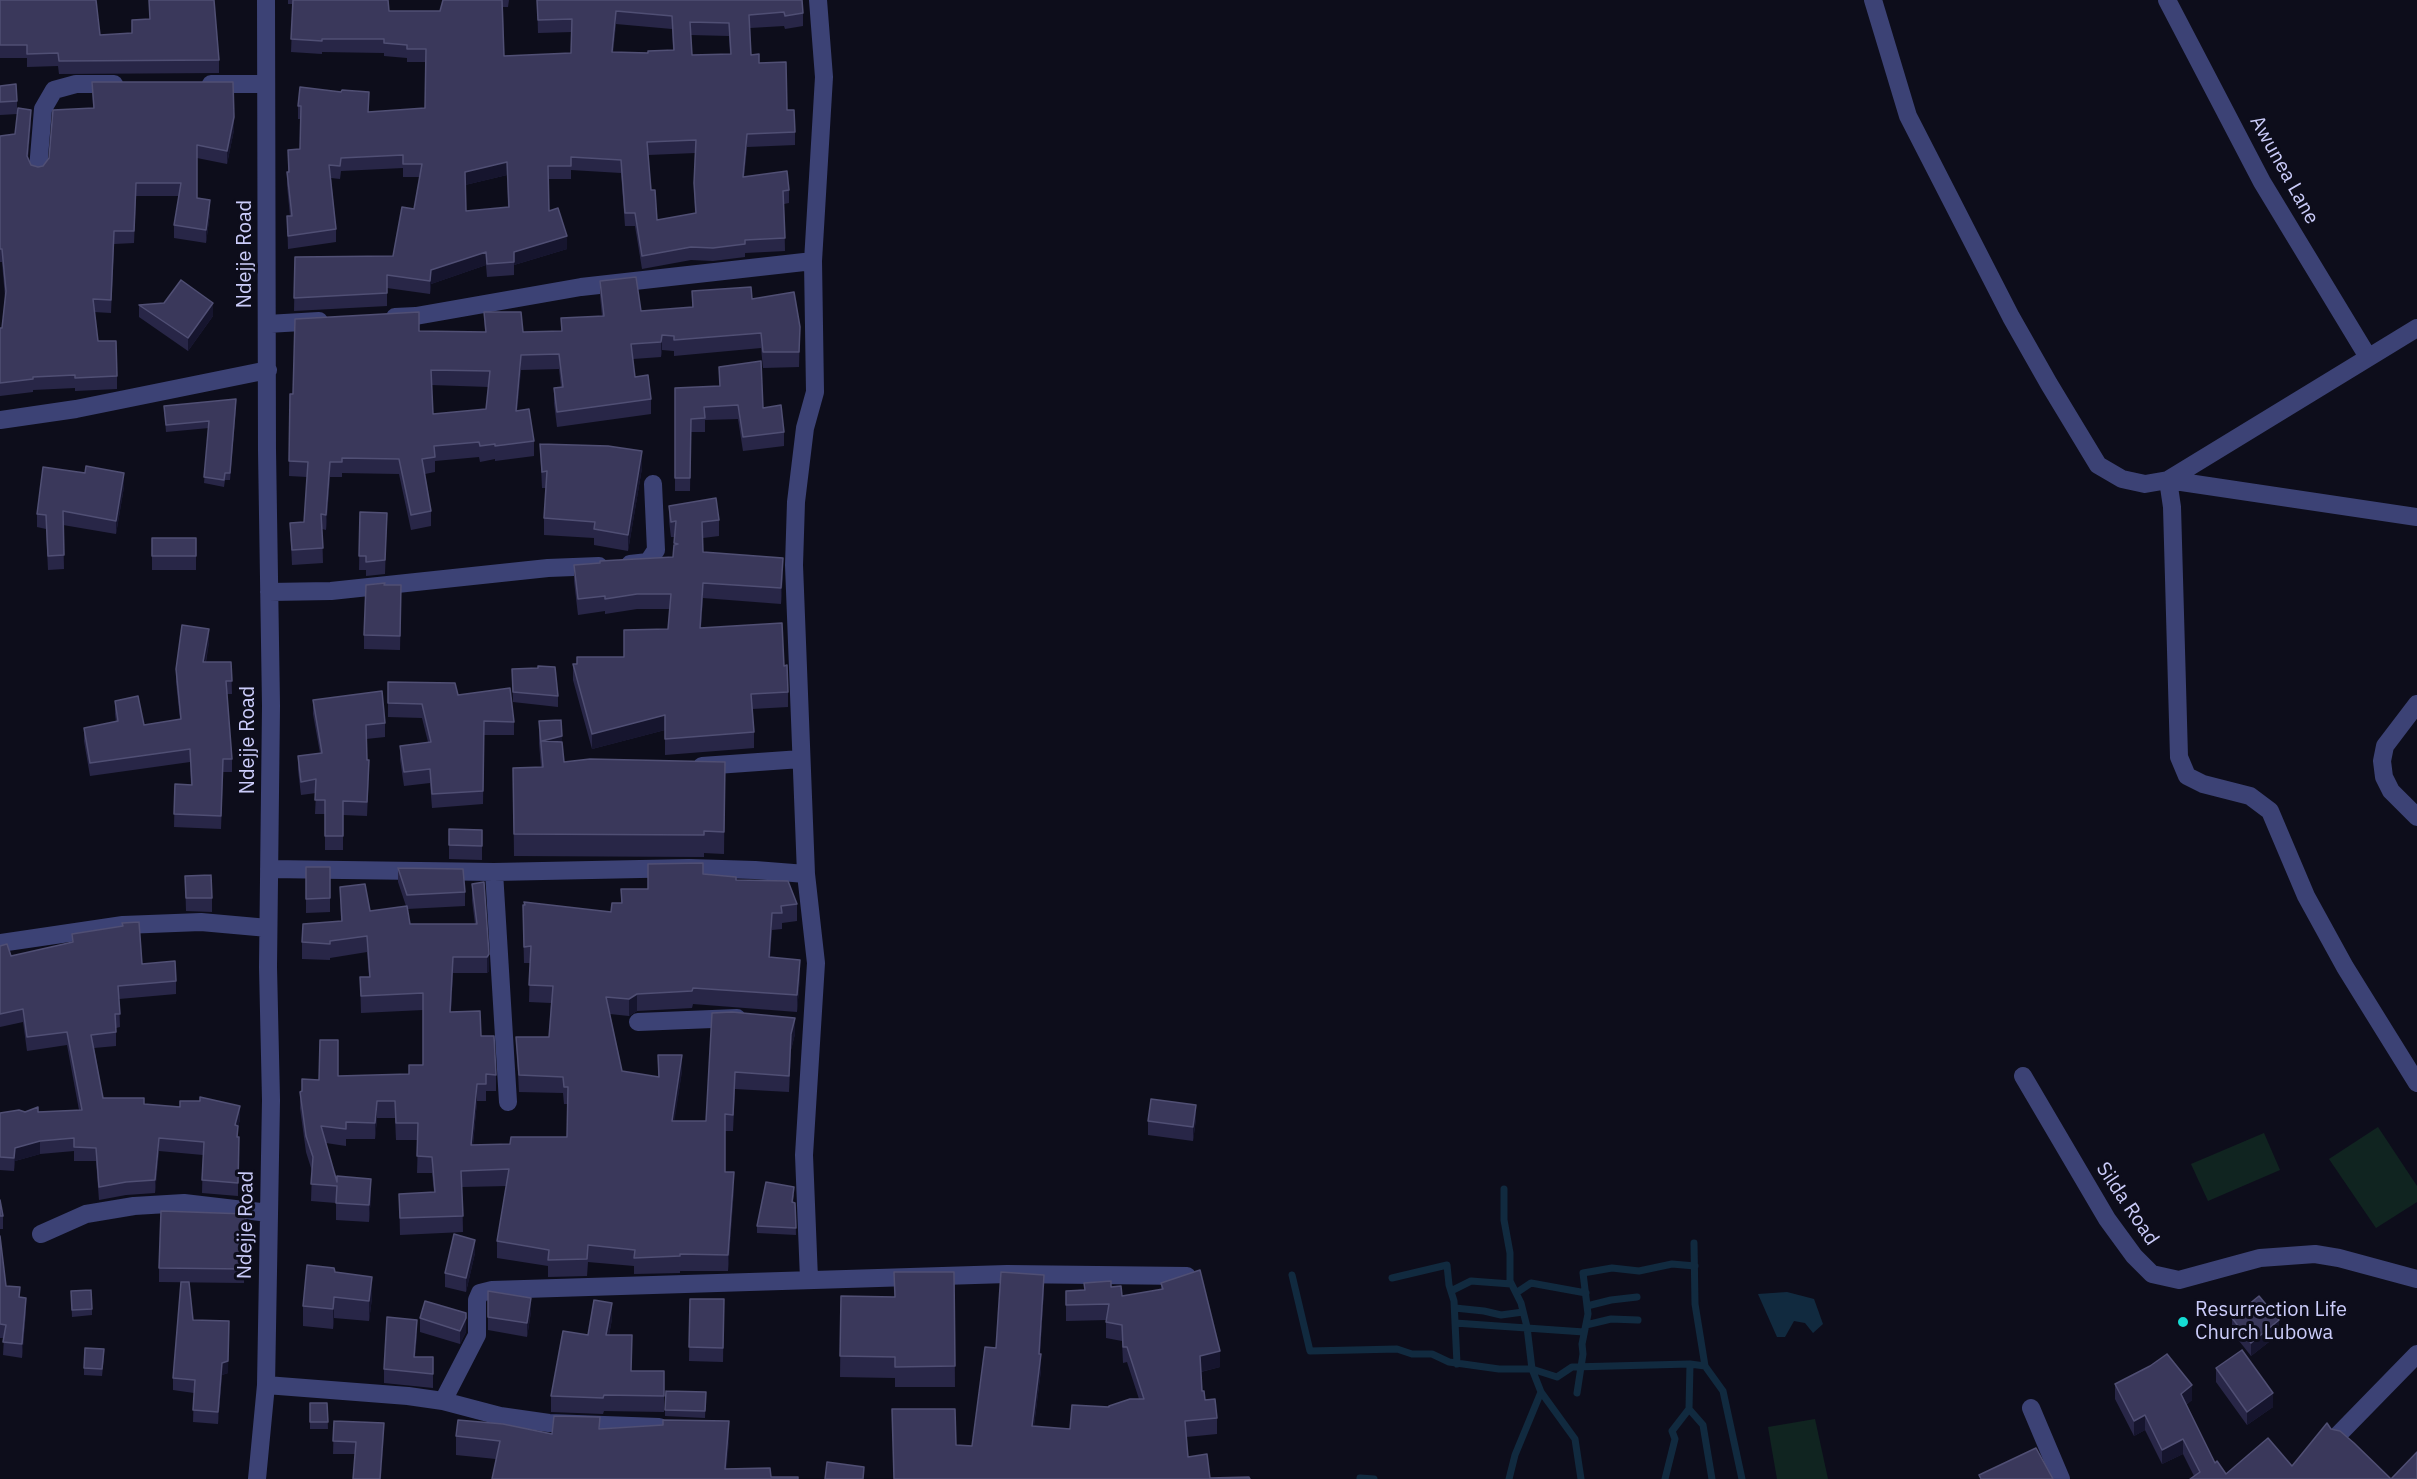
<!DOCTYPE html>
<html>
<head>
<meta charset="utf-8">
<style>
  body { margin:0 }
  canvas { display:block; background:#0d0d1b }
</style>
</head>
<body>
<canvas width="2417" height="1479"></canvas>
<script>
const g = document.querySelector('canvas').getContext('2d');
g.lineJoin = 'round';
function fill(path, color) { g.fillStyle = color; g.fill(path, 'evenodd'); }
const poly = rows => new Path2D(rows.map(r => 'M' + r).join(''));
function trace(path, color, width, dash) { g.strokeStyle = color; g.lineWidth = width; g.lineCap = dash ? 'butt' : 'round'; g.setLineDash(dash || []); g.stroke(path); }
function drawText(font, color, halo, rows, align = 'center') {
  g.font = font + ' "IBM Plex Sans",sans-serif'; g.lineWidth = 6; g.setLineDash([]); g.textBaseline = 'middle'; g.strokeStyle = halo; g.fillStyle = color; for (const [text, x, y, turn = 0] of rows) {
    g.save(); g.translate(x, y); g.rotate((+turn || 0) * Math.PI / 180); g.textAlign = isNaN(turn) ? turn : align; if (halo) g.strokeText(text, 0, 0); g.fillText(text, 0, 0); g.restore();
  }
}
fill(poly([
  [2378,1127,2417,1186,2417,1202,2376,1228,2329,1159],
  [2264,1133,2280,1170,2208,1201,2191,1164],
  [1815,1419,1828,1479,1777,1479,1768,1427]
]), '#102420');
fill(poly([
  [1787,1292,1814,1299,1823,1324,1813,1333,1805,1323,1794,1321,1785,1337,1777,1337,1758,1294]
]), '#112a3f');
trace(poly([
  [1504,1189,1504,1220,1510,1253,1510,1281,1521,1303,1527,1327,1532,1369,1541,1392,1575,1439,1581,1479],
  [1694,1243,1695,1304,1705,1366,1723,1391,1742,1479],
  [1292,1275,1310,1351,1397,1349,1412,1354,1432,1354,1449,1362,1499,1369,1532,1369,1557,1377,1572,1367,1690,1364],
  [1392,1278,1447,1265,1449,1285,1454,1301,1457,1364],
  [1451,1291,1471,1281,1511,1284],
  [1516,1293,1531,1283,1586,1293],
  [1587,1306,1611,1300,1637,1297],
  [1455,1308,1484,1311,1501,1315,1523,1312],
  [1455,1323,1584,1332],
  [1586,1325,1611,1319,1638,1320],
  [1577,1393,1583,1354,1582,1344,1588,1314,1583,1273,1612,1268,1639,1271,1672,1264,1695,1266],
  [1689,1409,1703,1425,1712,1479],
  [1360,1478,1374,1479],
  [1509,1479,1515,1455,1541,1392],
  [1665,1479,1675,1439,1672,1431,1689,1409,1690,1364,1705,1366]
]), '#112a3f', 7);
trace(poly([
  [1873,0,1908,116,2011,317,2049,384,2098,465,2122,479,2145,484,2168,480,2417,328],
  [2167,0,2262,182,2368,357],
  [211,84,266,84],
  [38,169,43,109,54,90,76,84,114,84],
  [395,317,416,316,581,287,813,261],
  [267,324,319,321],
  [0,420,76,409,268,370],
  [2417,517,2168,480,2172,507,2179,757,2187,776,2203,784,2250,796,2270,811,2306,896,2345,967,2417,1083],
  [630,564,648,562,656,550,653,484],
  [269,592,331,591,548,568,599,566],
  [2417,704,2385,746,2382,761,2384,777,2391,791,2417,817],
  [702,766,801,759],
  [269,869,494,872,689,868,755,870,806,874],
  [494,872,508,1102],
  [0,943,123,925,201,922,268,928],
  [638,1022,737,1018],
  [2023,1076,2107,1219,2134,1256,2152,1274,2179,1280,2260,1258,2315,1254,2339,1258,2417,1279],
  [41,1234,86,1214,134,1206,184,1203,269,1213],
  [809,1279,804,1155,816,963,806,874,794,565,796,502,805,428,815,392,813,261,824,77,818,0],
  [266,1385,408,1396,443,1401,500,1416,549,1423,659,1427],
  [443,1401,477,1335,477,1300,480,1293,492,1290,1007,1274,1187,1276],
  [2031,1408,2061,1479],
  [2338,1435,2417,1354],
  [257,1479,266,1385,271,1100,268,967,271,706,267,450,266,0]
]), '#3c4275', 18);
fill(poly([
  [0,0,100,35,219,60,219,73,59,74,58,66,27,67,27,58,0,58],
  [288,0,388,0,389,11,440,11,443,0,509,0,508,7,503,7,504,56,571,53,572,32,538,33,537,0,802,0,803,13,803,26,785,29,784,26,750,28,751,55,759,63,787,110,795,132,795,145,747,147,744,177,789,190,789,203,784,204,785,251,745,253,745,257,713,261,691,260,642,269,635,226,625,226,621,173,571,170,571,179,548,179,549,211,567,249,514,265,514,275,487,277,486,265,431,284,430,294,387,288,387,306,294,311,295,257,393,256,414,209,420,177,403,177,403,168,341,171,340,179,331,178,336,229,336,242,288,249,287,216,290,216,287,185,287,172,288,172,288,150,300,149,300,119,298,119,298,106,369,112,425,108,425,62,407,62,407,58,384,56,384,53,322,52,322,54,291,52,293,4,288,4],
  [616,24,672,29,673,50,648,53,613,52],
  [691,35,729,36,730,54,692,55],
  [695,153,694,183,695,213,657,220,651,190,648,155],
  [507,175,508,207,466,211,465,185],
  [92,82,234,130,227,164,197,158,197,198,210,213,206,243,174,238,174,225,179,196,136,196,134,243,114,244,111,313,94,312,98,341,117,376,117,389,75,391,75,388,33,390,33,392,0,396,0,328,2,328,5,297,2,262,0,262,0,136,15,134,31,122,28,158,31,165,38,167,43,166,93,108],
  [0,86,17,101,17,114,0,115],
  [600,281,641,311,692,307,692,291,752,299,800,327,799,367,763,368,761,348,674,356,674,351,662,350,661,357,633,359,635,377,651,399,651,414,557,427,554,403,554,388,561,387,559,369,521,370,517,411,534,441,534,456,495,461,495,459,480,462,479,457,435,461,435,472,425,474,431,511,431,526,411,530,399,474,342,473,342,477,330,477,326,530,322,529,323,563,292,565,290,523,304,522,307,477,289,476,290,394,293,394,419,331,485,332,484,312,523,332,561,331,602,316,600,296],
  [431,385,489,387,486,409,433,414],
  [139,305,213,316,188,351,139,317],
  [719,367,763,408,784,432,784,446,743,451,738,419,705,420,705,432,691,432,690,491,675,491,675,388,720,386],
  [164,406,236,406,230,480,225,480,224,487,204,483,209,428,166,432],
  [540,444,642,468,628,551,594,545,594,538,544,535,544,518,546,488,542,488],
  [124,487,116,534,63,525,64,569,48,570,46,529,37,527,37,514],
  [669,506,719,520,719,536,703,538,703,552,783,573,781,604,703,598,701,627,784,666,788,692,788,707,752,709,754,732,754,748,665,755,665,730,592,749,573,680,573,664,577,664,624,657,668,629,670,609,637,609,605,614,605,611,578,615,574,581,574,565,673,557,675,537,671,537,669,521],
  [360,512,387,513,385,574,366,576,366,570,359,570],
  [152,538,196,538,196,570,152,570],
  [384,585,401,599,400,650,364,649,364,635],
  [209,642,206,662,231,662,232,694,227,694,232,759,232,772,223,772,221,829,174,827,175,784,191,785,190,762,90,776,84,741,84,728,116,722,115,714,115,701,144,725,180,719,176,682,176,669],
  [512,669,558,696,558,707,513,702],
  [388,682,458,695,514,722,514,735,484,735,483,804,432,808,430,783,404,786,400,759,400,746,428,742,422,718,388,717],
  [313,700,385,723,385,737,366,739,367,760,369,773,367,816,343,815,343,850,325,850,325,814,315,814,316,793,301,795,298,770,298,756,320,753,313,714],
  [539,721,562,742,564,762,725,762,724,854,704,853,704,857,514,856,513,768,541,767,539,743],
  [449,829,482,830,482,860,449,859],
  [306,867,330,867,330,912,306,913],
  [398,868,465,892,465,906,407,909,410,924,475,924,472,900,472,884,484,882,489,971,487,973,453,973,451,1012,481,1036,496,1075,496,1091,486,1091,486,1101,477,1101,473,1145,510,1144,567,1137,568,1104,564,1104,563,1093,519,1092,516,1037,549,1037,551,1003,529,1002,530,963,524,963,523,922,611,912,621,903,621,889,648,889,703,874,736,880,797,904,797,921,782,923,782,929,772,930,770,957,800,976,797,1012,693,1004,692,1008,637,1011,629,1016,610,1014,622,1071,658,1077,658,1055,682,1071,674,1121,706,1121,712,1013,795,1034,791,1050,789,1092,735,1089,733,1131,725,1131,725,1172,734,1189,728,1271,680,1271,680,1273,634,1274,634,1266,588,1262,587,1276,548,1277,548,1266,497,1258,497,1241,506,1186,462,1187,463,1232,400,1235,399,1194,434,1192,432,1173,417,1173,418,1140,396,1140,395,1118,377,1118,375,1139,346,1139,346,1146,326,1143,337,1182,371,1196,369,1222,336,1220,336,1203,311,1201,312,1171,306,1152,300,1108,300,1092,319,1080,338,1076,409,1074,423,1065,423,1010,361,1013,360,977,369,977,367,952,330,958,330,960,302,959,302,942,341,921,340,887,370,911,406,906,398,882],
  [185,876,212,898,212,912,186,911],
  [72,934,142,964,176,981,176,994,119,999,120,1027,116,1028,116,1046,94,1048,103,1098,240,1120,238,1126,238,1196,202,1193,203,1155,159,1151,155,1193,126,1195,99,1200,96,1161,74,1161,74,1151,40,1154,15,1161,14,1171,0,1170,0,1113,79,1110,67,1045,27,1051,23,1022,0,1027,0,946,11,956,72,942],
  [1196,1119,1193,1141,1148,1135,1148,1121],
  [794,1194,793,1203,795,1203,796,1235,757,1233,757,1226],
  [0,1200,3,1216,3,1229,0,1229],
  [246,1214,244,1283,159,1282,159,1268],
  [0,1236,6,1286,20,1297,26,1311,22,1358,3,1355,4,1338,0,1338],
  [475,1253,466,1292,445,1287,445,1273],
  [335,1272,372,1298,369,1321,334,1318,333,1329,303,1326,303,1306],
  [954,1272,955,1387,895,1387,895,1378,840,1377,841,1296,894,1297],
  [1161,1283,1220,1367,1201,1372,1202,1391,1205,1400,1217,1418,1217,1434,1186,1437,1188,1457,1210,1478,1250,1479,894,1479,892,1409,956,1445,972,1446,996,1348,1044,1290,1040,1354,1041,1370,1034,1426,1070,1429,1109,1407,1139,1399,1127,1362,1123,1363,1122,1341,1106,1338,1106,1320,1066,1321,1066,1291,1111,1287,1122,1296,1161,1290],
  [71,1291,92,1309,92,1315,72,1317],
  [488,1291,531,1312,527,1337,488,1330],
  [690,1299,724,1299,723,1362,689,1361],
  [420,1318,466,1332,460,1344,420,1332],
  [2232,1318,2279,1334,2251,1356,2232,1332],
  [612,1319,609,1335,631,1371,664,1371,664,1412,604,1411,603,1414,551,1412,551,1396,588,1335],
  [193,1320,228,1373,222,1375,218,1424,193,1422,194,1393,173,1390,173,1378],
  [417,1334,415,1357,433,1357,433,1388,384,1383,384,1369],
  [104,1356,102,1376,84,1375,84,1368],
  [2216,1368,2273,1407,2247,1425,2216,1382],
  [2115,1384,2192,1400,2186,1405,2215,1463,2226,1474,2292,1466,2331,1429,2391,1479,2194,1476,2183,1454,2162,1464,2145,1430,2134,1436,2115,1399],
  [706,1392,705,1418,665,1416,665,1410],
  [310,1403,327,1403,328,1429,310,1429],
  [554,1416,600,1417,600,1429,663,1425,663,1420,729,1421,729,1440,726,1469,770,1468,771,1477,798,1477,798,1479,492,1479,496,1459,456,1455,456,1436,458,1420,503,1424,552,1434],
  [334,1421,384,1436,355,1454,333,1454]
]), '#282647');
fill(poly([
  [616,11,616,24,612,66,612,52],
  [31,110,31,122,27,169,27,156],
  [234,117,234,130,227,164,227,151],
  [747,134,747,147,743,190,743,177],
  [507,162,507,175,465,185,465,172],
  [210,200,210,213,206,243,206,230],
  [567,236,567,249,514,265,514,252],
  [486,252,486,265,431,284,430,294,430,281,431,270],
  [213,303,213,316,188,351,188,338],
  [662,335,662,350,661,357,661,342],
  [521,355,521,370,516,426,516,411],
  [236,399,236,406,230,480,230,473],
  [642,451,642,468,628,551,628,535],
  [330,462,330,477,326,530,326,515],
  [124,473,124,487,116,534,116,521],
  [783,558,783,573,781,604,781,588],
  [703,583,703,598,700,643,700,628],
  [209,629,209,642,203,675,203,662],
  [665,715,665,730,592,749,592,734],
  [562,736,562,758,542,741],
  [772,913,772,930,769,973,769,957],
  [489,954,489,971,487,973,487,957],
  [453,957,453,973,450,1029,450,1012],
  [800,960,800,976,797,1012,797,995],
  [637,994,637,1011,629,1016,629,999],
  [795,1018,795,1034,791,1050,789,1092,791,1034],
  [682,1055,682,1071,672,1137,672,1121],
  [477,1084,477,1101,471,1162,471,1145],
  [377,1101,377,1118,375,1139,375,1123],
  [1196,1105,1196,1119,1193,1141,1193,1127],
  [240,1106,240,1120,238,1126,238,1139,237,1150,235,1125],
  [159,1138,159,1151,155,1193,155,1180],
  [40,1141,40,1154,15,1161,14,1171,15,1148],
  [734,1172,734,1189,728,1271,728,1255],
  [371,1179,371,1196,369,1222,369,1205],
  [475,1240,475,1253,466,1292,466,1278],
  [1044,1275,1044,1290,1039,1370,1039,1354],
  [372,1277,372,1298,369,1321,369,1301],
  [334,1297,334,1318,333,1329,333,1309],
  [26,1298,26,1311,22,1358,22,1344],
  [531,1298,531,1312,527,1337,527,1323],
  [612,1303,612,1319,606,1351,606,1335],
  [466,1318,466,1332,460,1344,460,1331],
  [417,1320,417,1334,414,1371,414,1357],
  [2279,1320,2279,1334,2251,1356,2251,1343],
  [229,1321,228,1373,222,1375,218,1424,218,1412,222,1363],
  [1220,1351,1220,1367,1200,1372,1200,1356],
  [1041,1354,1041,1370,1032,1441,1032,1426],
  [2192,1385,2192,1400,2181,1409,2181,1394],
  [2273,1393,2273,1407,2247,1425,2247,1412],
  [2145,1415,2145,1430,2134,1436,2134,1421],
  [729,1421,729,1440,726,1479,725,1469],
  [384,1423,384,1436,381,1479,380,1479],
  [2183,1439,2183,1454,2162,1464,2162,1450]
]), '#16152e');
const building = poly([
  [0,0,96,0,100,35,132,33,132,20,150,19,149,0,214,0,219,60,59,61,58,53,27,54,27,45,0,45,0,0],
  [293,0,388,0,389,11,440,11,443,0,502,0,504,56,571,53,572,19,538,20,537,0,802,0,803,13,785,16,784,12,749,15,751,55,759,54,759,63,786,62,787,110,794,110,795,132,747,134,743,177,787,171,789,190,783,191,785,238,745,240,745,244,713,248,691,247,642,256,635,213,625,213,621,160,571,157,571,166,548,166,549,211,558,208,567,236,514,252,514,262,487,264,486,252,431,270,430,281,387,275,387,293,294,298,295,257,393,256,402,207,414,209,422,164,403,164,403,155,341,158,340,166,329,165,336,229,288,236,287,216,292,216,287,172,289,172,288,150,300,149,301,106,298,106,300,87,341,92,342,90,369,92,368,112,425,108,426,49,407,49,407,45,384,43,384,39,322,39,322,41,291,39,293,0],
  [616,11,672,16,674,50,648,51,648,53,612,52,616,11],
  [690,22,729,23,731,54,692,55,690,22],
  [696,140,694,183,696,213,657,220,655,190,651,190,647,142,696,140],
  [507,162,509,207,466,211,465,172,507,162],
  [92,82,233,82,234,117,227,151,197,145,197,198,210,200,206,230,174,225,181,183,136,183,134,231,114,231,111,300,93,299,98,341,116,341,117,376,75,378,75,375,33,377,33,379,0,383,0,328,2,328,6,291,2,249,0,249,0,136,15,134,18,108,31,110,27,156,31,165,38,167,43,166,49,158,53,110,94,108,92,82],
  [16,84,17,101,0,102,0,86,16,84],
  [636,277,641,311,693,307,692,291,751,287,752,299,794,292,800,327,799,352,763,352,761,333,674,340,674,336,662,335,661,342,631,344,635,377,648,375,651,399,557,412,554,388,563,387,559,354,521,355,516,411,529,409,534,441,495,446,495,444,480,446,479,442,434,446,435,457,422,459,431,511,411,515,399,459,342,458,342,462,330,462,326,515,321,514,323,548,292,550,290,523,304,522,308,462,289,461,290,394,293,394,295,319,419,312,419,331,486,332,484,312,521,312,523,332,562,331,561,318,604,316,600,281,636,277],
  [431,370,490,371,486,409,433,414,431,370],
  [181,280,213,303,188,338,139,305,164,303,181,280],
  [761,361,763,408,781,405,784,432,743,437,738,405,704,407,705,418,691,419,690,478,675,478,675,388,720,386,719,367,761,361],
  [236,399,230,473,225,473,224,480,204,477,209,421,166,425,164,406,236,399],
  [540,444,608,446,642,451,628,535,594,529,595,522,544,518,547,471,542,472,540,444],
  [86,466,124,473,116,521,63,511,64,555,48,556,46,515,37,514,43,467,85,473,86,466],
  [716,498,719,520,702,522,703,552,783,558,781,588,703,583,700,628,782,623,784,666,787,665,788,692,751,694,754,732,665,739,665,715,592,734,573,664,577,664,577,657,624,657,624,630,668,629,671,594,637,594,605,599,605,596,578,599,574,565,600,563,600,561,673,557,674,545,678,544,674,543,676,521,671,522,669,506,716,498],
  [360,512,387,513,385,560,366,562,366,556,359,556,360,512],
  [152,538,196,538,196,556,152,556,152,538],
  [385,583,384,585,401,585,400,636,364,635,366,585,385,583],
  [182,625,209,629,203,662,231,662,232,681,226,681,232,759,223,759,221,816,174,814,175,784,192,785,190,749,90,763,84,728,118,721,115,701,138,696,144,725,181,719,176,669,182,625],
  [538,666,555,667,558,696,513,692,512,669,538,668,538,666],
  [388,682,455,683,458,695,510,688,514,722,484,721,483,791,432,794,430,769,404,772,400,746,431,742,422,704,388,703,388,682],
  [382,691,385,723,366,725,367,760,369,760,367,802,343,801,343,836,325,836,325,800,315,800,316,779,301,782,298,756,322,753,313,700,382,691],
  [561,720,562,736,542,741,562,742,564,762,590,759,725,762,724,832,704,831,704,835,514,834,513,768,543,767,539,721,561,720],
  [449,829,482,830,482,846,449,845,449,829],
  [703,863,703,874,736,877,736,880,788,881,797,904,781,906,782,913,772,913,769,957,800,960,797,995,693,988,692,991,637,994,629,999,606,997,622,1071,659,1077,658,1055,682,1055,672,1121,706,1121,712,1013,732,1012,795,1018,791,1034,789,1076,735,1072,733,1115,725,1114,725,1172,734,1172,728,1255,680,1254,680,1256,634,1258,635,1250,588,1245,587,1259,548,1260,549,1250,497,1241,509,1169,461,1171,463,1216,400,1218,399,1194,435,1192,432,1157,417,1156,418,1123,396,1123,395,1101,377,1101,375,1123,346,1122,346,1129,321,1126,337,1182,337,1176,371,1179,369,1205,336,1203,337,1186,311,1184,313,1157,306,1136,300,1092,302,1091,302,1079,319,1080,320,1040,338,1040,338,1076,409,1074,409,1065,423,1065,423,993,361,996,360,977,370,977,367,936,330,941,330,944,302,942,303,924,342,921,340,887,365,884,370,911,407,906,410,924,477,924,472,884,484,882,489,954,487,957,453,957,450,1012,480,1011,481,1036,494,1036,496,1075,486,1074,486,1084,477,1084,471,1145,510,1144,511,1137,567,1137,568,1087,564,1087,563,1077,519,1075,516,1037,549,1037,553,986,529,985,531,946,524,947,523,905,525,905,524,902,611,912,612,903,622,903,621,889,648,889,648,864,703,863],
  [306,867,330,867,330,898,306,899,306,867],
  [398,868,463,869,465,892,407,895,398,868],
  [211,875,212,898,186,898,185,876,211,875],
  [139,922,142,964,175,961,176,981,118,986,120,1014,115,1014,116,1032,91,1035,103,1098,144,1098,144,1104,180,1107,180,1101,200,1101,200,1097,240,1106,235,1125,238,1126,237,1137,239,1137,238,1183,202,1180,204,1142,159,1138,155,1180,126,1182,99,1187,96,1148,74,1147,74,1138,40,1141,15,1148,14,1158,0,1157,0,1113,19,1110,25,1112,38,1107,38,1112,82,1110,67,1032,27,1037,23,1009,0,1014,0,946,7,944,11,956,73,942,72,934,123,926,122,923,139,922],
  [1151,1099,1196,1105,1193,1127,1148,1121,1151,1099],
  [766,1182,794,1187,792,1202,795,1203,796,1228,757,1226,766,1182],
  [0,1200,3,1216,0,1216,0,1200],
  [161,1211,246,1214,244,1269,159,1268,161,1211],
  [454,1234,475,1240,466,1278,445,1273,454,1234],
  [0,1236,6,1286,20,1287,19,1297,26,1298,22,1344,3,1342,6,1325,0,1324,0,1236],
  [307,1265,334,1268,335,1272,372,1277,369,1301,334,1297,333,1309,303,1306,307,1265],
  [1200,1270,1220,1351,1200,1356,1202,1391,1204,1391,1205,1400,1215,1399,1217,1418,1185,1421,1188,1457,1207,1454,1210,1478,1249,1477,1250,1479,894,1479,892,1409,955,1409,956,1445,972,1446,985,1347,996,1348,1001,1272,1044,1275,1039,1354,1041,1354,1032,1426,1070,1429,1072,1405,1109,1407,1109,1406,1130,1399,1144,1399,1127,1347,1123,1347,1122,1325,1106,1322,1109,1304,1066,1305,1066,1291,1085,1290,1084,1283,1111,1281,1111,1287,1121,1286,1122,1296,1163,1289,1161,1283,1200,1270],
  [894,1272,954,1272,955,1366,895,1367,895,1357,840,1356,841,1296,895,1297,894,1272],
  [181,1282,189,1282,193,1320,229,1321,228,1361,222,1363,218,1412,193,1410,195,1380,173,1378,181,1282],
  [91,1290,92,1309,72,1310,71,1291,91,1290],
  [488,1291,531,1298,527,1323,488,1317,488,1291],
  [2259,1296,2279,1320,2251,1343,2232,1318,2259,1296],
  [690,1299,724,1299,723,1348,689,1347,690,1299],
  [594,1300,612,1303,606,1335,632,1335,631,1371,664,1371,664,1396,604,1395,603,1398,551,1396,563,1331,588,1335,594,1300],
  [425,1301,466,1313,466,1318,460,1331,420,1318,425,1301],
  [387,1317,417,1320,414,1357,433,1357,433,1374,384,1369,387,1317],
  [85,1348,104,1349,102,1369,84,1368,85,1348],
  [2242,1350,2273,1393,2247,1412,2216,1368,2242,1350],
  [2167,1354,2192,1385,2181,1394,2215,1463,2217,1461,2226,1474,2268,1438,2292,1466,2327,1423,2331,1429,2340,1431,2354,1443,2391,1479,2190,1479,2200,1472,2183,1439,2162,1450,2145,1415,2134,1421,2115,1384,2150,1366,2167,1354],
  [666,1391,706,1392,705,1411,665,1410,666,1391],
  [310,1403,327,1403,328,1422,310,1422,310,1403],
  [554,1416,600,1417,599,1429,663,1425,663,1420,729,1421,725,1469,770,1468,771,1477,798,1477,798,1479,492,1479,500,1441,456,1436,458,1420,503,1424,552,1434,554,1416],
  [334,1421,384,1423,380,1479,353,1479,356,1442,333,1441,334,1421],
  [2036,1448,2053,1479,1981,1479,1979,1475,2036,1448],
  [2417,1452,2417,1479,2391,1479,2417,1452],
  [827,1462,864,1467,863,1479,825,1479,827,1462]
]);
fill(building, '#3a385b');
trace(building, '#504f74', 1.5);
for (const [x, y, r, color] of [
  [2183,1322,6,"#15dcd4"]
]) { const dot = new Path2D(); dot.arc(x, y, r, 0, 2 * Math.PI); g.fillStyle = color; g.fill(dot); trace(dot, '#0d0d1b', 2); }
drawText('20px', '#cbccfa', '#0d0d1b', [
  ["Awunea Lane",2284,170,61],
  ["Ndejje Road",245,254,-90],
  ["Ndejje Road",248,740,-90],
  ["Silda Road",2127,1204,56],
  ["Ndejje Road",246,1225,-89]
]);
drawText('20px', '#cbccfa', '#0d0d1b', [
  ["Resurrection Life",2195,1310],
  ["Church Lubowa",2195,1333]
], 'left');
</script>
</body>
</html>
